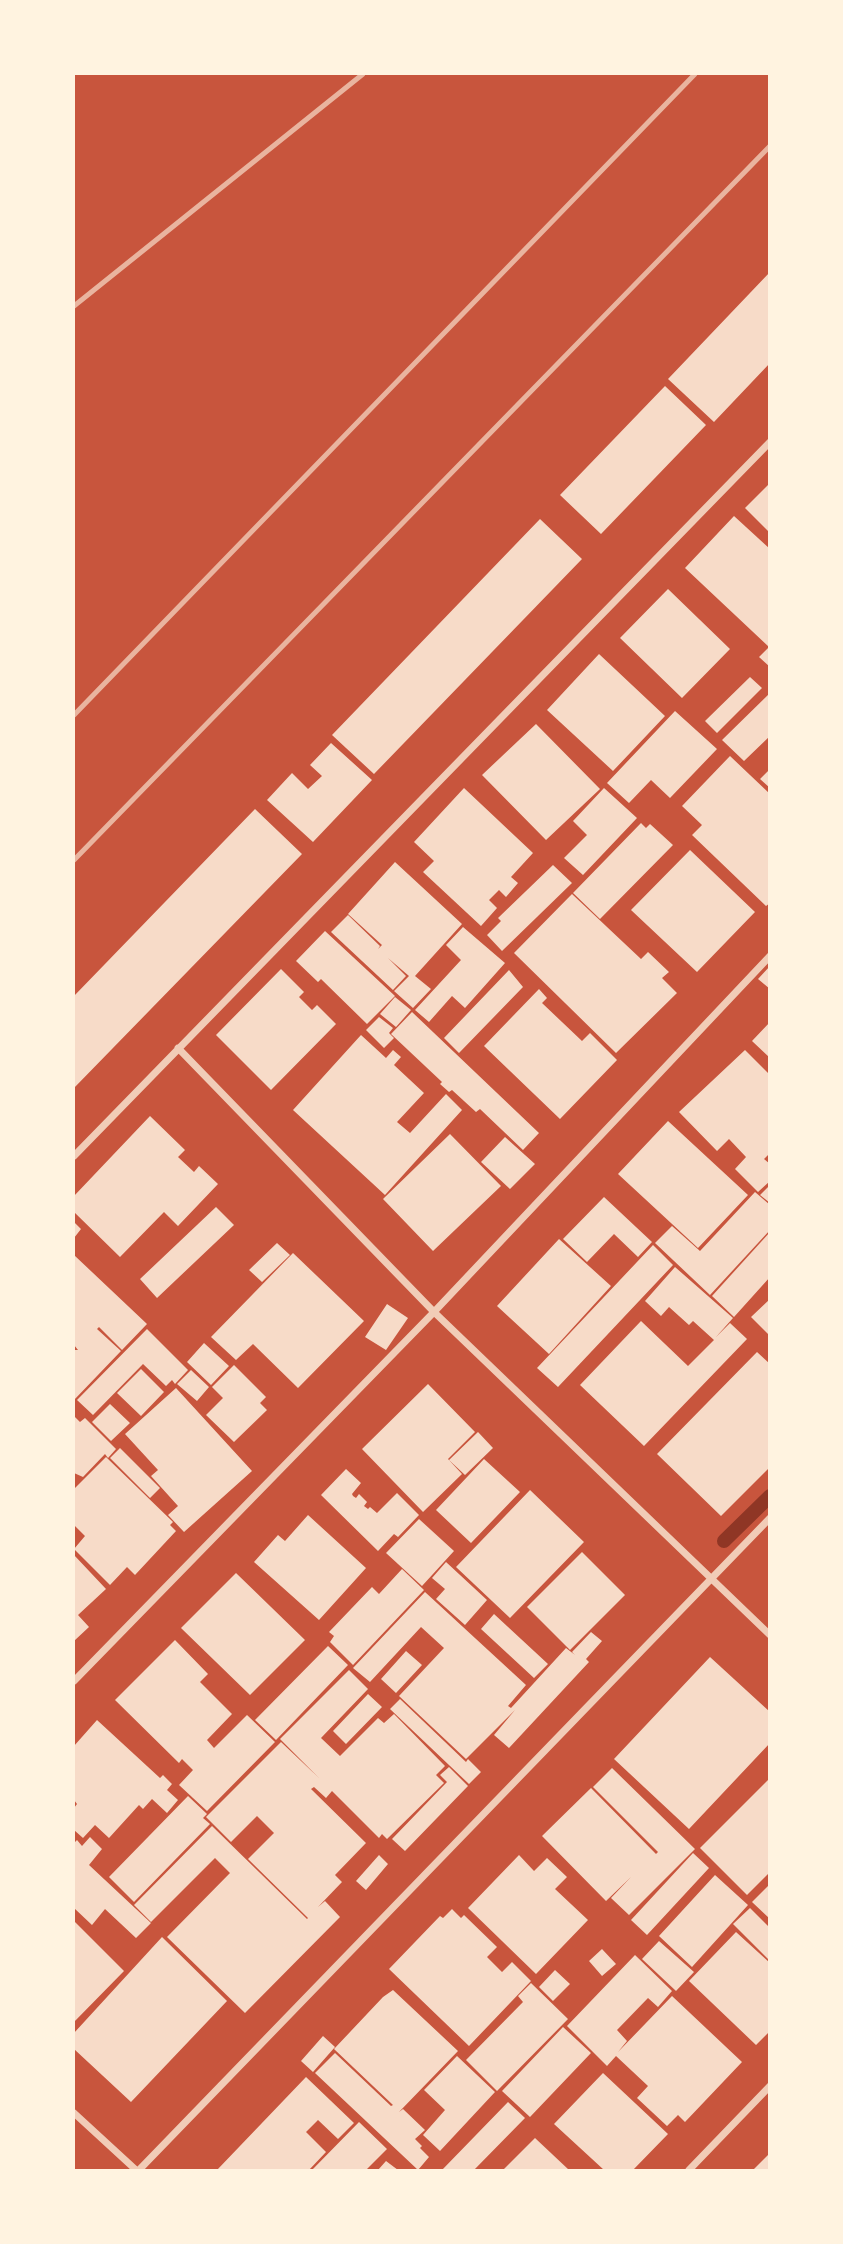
<!DOCTYPE html>
<html>
<head>
<meta charset="utf-8">
<style>
  body { margin:0 }
  #map { position:relative; width:843px; height:2244px; overflow:hidden; background:#c8553d; font-family:"Noto Sans",sans-serif }
  canvas { display:block }
  .frame { position:absolute; inset:0; border:75px solid #fff3e0; pointer-events:none }
</style>
</head>
<body>
<div id="map">
<canvas width="843" height="2244"></canvas>
<div class="frame"></div>
</div>
<script>
const g = document.querySelector('canvas').getContext('2d');
g.lineJoin = 'round';
const poly = rows => new Path2D(rows.map(r => 'M' + r).join(''));
function trace(path, color, width, dash) { g.strokeStyle = color; g.lineWidth = width; g.lineCap = dash ? 'butt' : 'round'; g.setLineDash(dash || []); g.stroke(path); }
function fill(path, color) { g.fillStyle = color; g.fill(path, 'evenodd'); }
trace(poly([
  [724,1541,770,1496]
]), '#8f3625', 14);
fill(poly([
  [770,272,770,363,714,422,668,379],
  [665,386,706,425,601,534,560,495],
  [770,483,770,533,745,508],
  [734,516,770,549,770,667,759,657,769,647,685,568],
  [540,519,582,559,374,774,332,735],
  [668,589,730,649,682,698,620,638],
  [599,654,665,716,613,771,547,710],
  [750,677,762,688,717,733,705,721],
  [770,693,770,736,744,761,722,740],
  [675,711,717,749,670,798,651,780,629,803,607,783],
  [536,724,600,789,546,840,482,775],
  [331,743,372,780,313,842,267,800,292,773,308,789,322,776,310,765],
  [730,756,770,794,770,903,766,906,692,835,702,825,682,806],
  [770,769,770,788,760,779],
  [464,788,533,853,511,877,518,883,506,897,499,890,489,900,497,908,481,926,423,872,434,861,414,842],
  [604,788,637,818,583,875,564,858,587,835,573,821],
  [255,809,302,854,74,1088,74,996],
  [641,823,646,828,650,824,673,845,600,919,573,893],
  [690,850,755,912,697,972,631,910],
  [395,862,462,924,415,976,431,989,413,1008,394,991,409,976,388,958,406,976,393,990,331,932,348,915,380,946,378,949,382,945,348,914],
  [553,865,572,883,502,951,487,935,501,921,498,918],
  [572,894,641,959,648,952,669,972,662,978,677,993,616,1053,514,953],
  [463,927,505,963,465,1008,452,996,429,1022,415,1010,461,960,446,945],
  [325,931,395,996,367,1024,321,979,318,982,296,961],
  [770,966,770,989,758,979],
  [281,969,304,992,299,997,312,1010,317,1005,336,1024,271,1090,216,1035],
  [509,970,523,987,459,1053,444,1038],
  [539,989,547,998,542,1003,582,1041,590,1033,617,1060,560,1119,484,1046],
  [395,997,411,1010,396,1027,380,1014],
  [412,1012,539,1133,523,1150,480,1109,476,1112,452,1090,449,1092,440,1084,442,1082,391,1034],
  [379,1017,393,1028,389,1033,394,1038,384,1048,366,1030],
  [770,1022,770,1058,752,1041],
  [361,1035,386,1058,393,1050,401,1057,394,1065,424,1093,397,1122,410,1133,446,1094,462,1110,385,1195,293,1110],
  [745,1050,770,1075,770,1153,764,1159,770,1164,770,1181,758,1192,735,1169,746,1157,729,1139,717,1151,679,1112],
  [150,1116,185,1150,178,1157,194,1172,199,1166,218,1184,178,1226,164,1212,120,1257,74,1212,74,1196],
  [668,1121,748,1195,698,1248,618,1174],
  [450,1134,501,1186,433,1251,383,1199],
  [505,1137,535,1164,510,1189,481,1162],
  [770,1185,770,1203,760,1195],
  [755,1192,770,1205,770,1230,710,1295,655,1243,672,1226,700,1251],
  [604,1197,652,1242,638,1257,614,1234,587,1262,563,1239],
  [216,1207,234,1225,157,1298,140,1279],
  [74,1222,81,1229,74,1238],
  [770,1232,770,1277,734,1317,712,1296],
  [559,1239,611,1286,549,1354,497,1306],
  [277,1243,290,1255,262,1282,249,1270],
  [653,1245,673,1265,558,1387,537,1368],
  [293,1253,364,1321,298,1388,253,1344,236,1360,211,1337],
  [74,1255,147,1324,122,1350,99,1327,97,1329,121,1351,74,1400,74,1350,78,1350,74,1345],
  [675,1267,733,1318,716,1337,730,1323,747,1339,644,1446,580,1385,641,1321,688,1366,714,1340,693,1321,689,1325,669,1307,661,1316,645,1301],
  [770,1299,770,1336,751,1317],
  [387,1304,408,1318,386,1350,365,1337],
  [147,1329,188,1370,175,1384,172,1380,166,1386,143,1364,93,1415,77,1400],
  [204,1343,229,1366,211,1385,187,1362],
  [757,1352,770,1364,770,1467,721,1516,657,1454],
  [234,1365,266,1397,260,1403,267,1410,234,1442,206,1415,223,1398,212,1387],
  [141,1369,164,1392,141,1416,117,1393],
  [191,1370,209,1387,197,1401,177,1384],
  [428,1384,475,1432,448,1459,462,1474,423,1512,362,1449],
  [176,1388,252,1471,184,1532,168,1515,178,1506,151,1476,158,1470,125,1434],
  [110,1404,130,1423,111,1441,92,1422],
  [74,1416,80,1422,85,1418,116,1449,108,1458,105,1454,83,1477,74,1473],
  [478,1432,493,1448,465,1475,449,1460],
  [120,1448,160,1488,150,1498,110,1458],
  [106,1457,173,1522,170,1525,176,1531,135,1575,127,1567,110,1585,74,1549,85,1536,74,1525,74,1489],
  [484,1459,520,1492,471,1543,436,1510],
  [346,1469,361,1483,352,1494,353,1496,356,1498,359,1494,367,1502,364,1506,368,1509,370,1507,377,1513,397,1493,419,1515,398,1537,394,1534,378,1551,321,1495],
  [530,1490,584,1542,510,1618,456,1567],
  [308,1515,366,1568,319,1620,254,1562,278,1535,285,1541],
  [419,1519,454,1551,422,1586,386,1553],
  [582,1552,625,1595,570,1650,527,1607],
  [74,1555,106,1589,78,1615,89,1627,74,1641],
  [446,1562,487,1600,465,1625,436,1599,445,1589,432,1578],
  [402,1569,424,1590,353,1665,330,1642,334,1636,329,1632,372,1587,379,1594],
  [236,1573,305,1640,250,1695,181,1628],
  [425,1592,526,1685,508,1706,511,1708,566,1648,575,1655,572,1652,591,1632,602,1641,586,1659,589,1662,509,1748,494,1735,515,1710,466,1759,399,1696,444,1648,421,1627,370,1682,353,1668],
  [494,1614,548,1664,534,1678,481,1629],
  [175,1640,208,1674,200,1682,232,1714,207,1740,214,1748,247,1715,275,1742,207,1811,179,1785,193,1770,182,1759,179,1763,115,1700],
  [328,1646,348,1665,276,1740,255,1720],
  [406,1651,422,1665,396,1693,381,1679],
  [710,1657,770,1712,770,1743,689,1829,614,1759],
  [349,1670,368,1689,321,1738,340,1756,378,1718,384,1723,394,1714,445,1766,436,1775,444,1783,387,1839,382,1834,379,1838,332,1791,326,1798,314,1787,311,1789,366,1843,335,1875,342,1882,318,1907,325,1901,340,1917,245,2013,167,1937,230,1873,215,1858,151,1922,134,1905,212,1826,307,1919,308,1918,248,1859,274,1833,257,1816,231,1842,206,1817,281,1742,319,1778,280,1739],
  [368,1694,382,1707,346,1744,333,1731],
  [400,1699,466,1762,468,1759,481,1772,469,1784,390,1709],
  [97,1720,160,1778,163,1775,172,1784,167,1790,178,1800,167,1813,152,1799,143,1809,139,1805,109,1838,95,1825,83,1838,74,1830,74,1808,77,1804,74,1800,74,1746],
  [449,1767,468,1786,405,1851,392,1839,447,1782,440,1775],
  [612,1768,695,1849,629,1915,611,1898,631,1877,606,1901,542,1836,591,1788,656,1854,658,1852,593,1787],
  [770,1778,770,1872,747,1895,700,1848],
  [188,1796,207,1814,203,1818,210,1824,134,1902,109,1877],
  [90,1837,102,1849,89,1865,151,1923,136,1938,105,1909,92,1925,74,1908,74,1843,77,1840,82,1846],
  [693,1853,709,1868,647,1935,631,1920],
  [379,1855,388,1864,366,1890,356,1881],
  [519,1855,534,1871,547,1858,567,1877,555,1889,588,1920,536,1974,468,1908],
  [715,1875,748,1905,692,1967,659,1936],
  [770,1884,770,1919,752,1902],
  [750,1908,770,1928,770,1961,733,1924],
  [452,1909,461,1918,464,1915,497,1947,487,1957,502,1972,512,1962,531,1981,469,2046,389,1969,440,1916,443,1918],
  [74,1921,124,1971,74,2022],
  [736,1932,770,1963,770,2031,756,2045,689,1981],
  [162,1937,227,2001,131,2102,74,2049,74,2033],
  [659,1941,694,1972,676,1991,642,1959],
  [602,1949,616,1964,602,1976,589,1961],
  [635,1955,672,1991,658,2007,648,1998,617,2030,627,2041,618,2052,672,1996,742,2062,685,2122,678,2115,667,2126,637,2098,648,2086,616,2056,607,2066,567,2026],
  [555,1970,570,1984,553,2001,539,1987],
  [531,1983,568,2019,497,2091,466,2060,523,2002,518,1996],
  [393,1990,458,2051,399,2112,403,2109,425,2130,415,2139,422,2146,420,2148,429,2157,418,2170,315,2073,335,2053,391,2106,393,2105,334,2049,383,1997],
  [563,2027,591,2053,530,2117,502,2091],
  [323,2036,335,2047,313,2072,301,2061],
  [457,2056,495,2092,440,2151,423,2135,445,2110,424,2090],
  [603,2073,668,2134,633,2170,604,2170,554,2124],
  [306,2077,354,2123,338,2139,318,2120,306,2132,326,2152,309,2170,217,2170],
  [508,2102,525,2118,474,2170,442,2170],
  [359,2122,387,2149,366,2170,312,2170],
  [535,2138,569,2170,503,2170],
  [770,2153,770,2170,753,2170],
  [386,2161,398,2170,378,2170]
]), '#f7dbc8');
trace(poly([
  [178,1048,434,1312,770,1635],
  [74,1156,770,442],
  [74,1681,434,1312,770,956],
  [74,2113,136,2170],
  [139,2170,770,1518],
  [689,2170,770,2086]
]), '#f1ccb7', 7);
trace(poly([
  [74,306,363,74],
  [74,715,695,74],
  [74,860,770,146]
]), '#e9b49f', 5);
</script>
</body>
</html>
